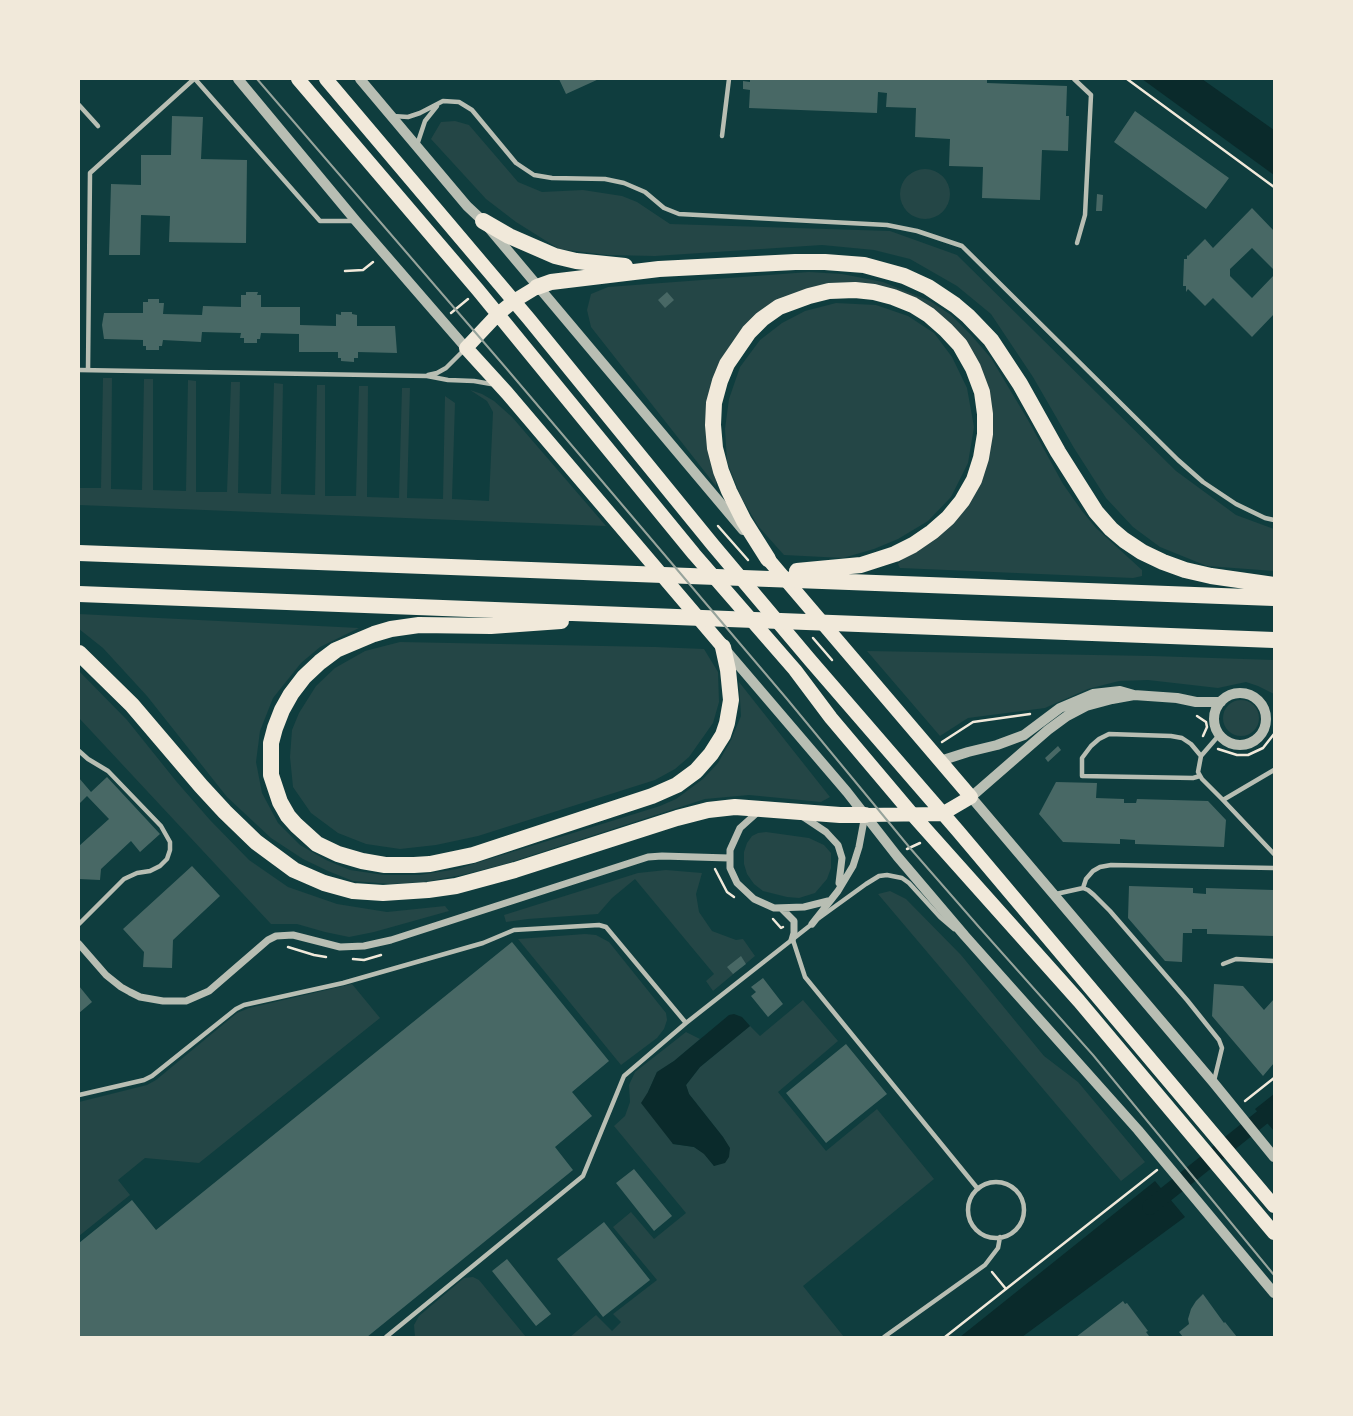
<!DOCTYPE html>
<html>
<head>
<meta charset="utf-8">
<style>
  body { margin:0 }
  #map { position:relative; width:1353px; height:1416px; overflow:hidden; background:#0f3d3e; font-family:Lato,sans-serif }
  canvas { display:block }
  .frame { position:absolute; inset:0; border:80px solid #f1e9da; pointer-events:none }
</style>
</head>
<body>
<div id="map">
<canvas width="1353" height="1416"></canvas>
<div class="frame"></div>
</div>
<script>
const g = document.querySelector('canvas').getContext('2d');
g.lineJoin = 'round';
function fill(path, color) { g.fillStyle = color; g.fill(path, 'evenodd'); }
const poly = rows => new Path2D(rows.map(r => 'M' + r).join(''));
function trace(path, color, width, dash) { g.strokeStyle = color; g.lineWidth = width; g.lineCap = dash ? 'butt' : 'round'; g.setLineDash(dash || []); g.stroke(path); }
fill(poly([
  [455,121,469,125,518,182,542,192,583,190,622,196,637,202,670,224,890,231,957,255,1176,471,1236,515,1274,529,1274,571,1207,566,1160,547,1133,527,1106,498,1074,448,1033,377,991,314,957,286,910,259,874,250,822,245,655,256,607,255,559,249,516,222,486,199,431,139,441,122],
  '900 194a25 25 0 1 1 50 0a25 25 0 1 1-50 0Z',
  [809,272,842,274,883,282,930,301,951,315,971,335,991,358,1028,420,1063,484,1082,511,1096,528,1142,570,1142,576,1133,578,900,568,898,564,988,462,969,348,895,292,863,283,831,285,769,305,732,342,718,369,716,486,591,327,587,310,591,294,608,287],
  [836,303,876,305,908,316,934,333,952,357,967,388,974,427,968,463,951,497,928,521,898,539,874,549,843,558,784,555,758,526,741,497,727,462,725,429,729,399,740,367,760,340,782,323,805,311],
  [103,378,112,378,111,489,142,490,144,379,153,379,153,490,186,491,188,380,196,381,196,492,227,492,231,382,240,382,238,493,271,494,274,383,283,384,281,494,315,495,317,385,325,385,325,496,356,496,359,386,368,386,367,497,399,498,402,388,410,388,407,498,443,499,445,396,455,403,452,499,489,501,493,412,487,401,470,390,482,394,494,401,512,417,606,526,79,505,79,488,101,488],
  [79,614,359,628,320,647,301,663,273,698,260,731,256,762,262,793,278,823,300,845,326,860,350,870,384,875,419,875,457,869,660,806,676,799,703,779,718,763,731,740,741,716,739,682,830,797,821,802,749,795,705,799,505,864,462,875,424,882,390,884,353,881,328,871,303,859,271,838,227,797,147,696,103,648,79,629],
  [400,642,655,647,704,649,718,672,719,702,713,723,689,757,675,769,655,780,478,836,436,845,400,849,366,844,338,833,311,813,293,787,290,757,292,730,299,713,316,686,335,668,365,651],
  [867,651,1152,656,1274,660,1274,694,1258,686,1246,682,1218,688,1148,680,1119,681,1088,689,1045,708,968,718,940,736],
  [79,671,127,720,176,781,210,820,249,860,288,887,337,904,387,912,445,906,449,911,374,932,349,937,325,932,297,924,271,924,79,718],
  '1223 718a18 18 0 1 1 36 0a18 18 0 1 1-36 0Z',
  [766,832,809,838,824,845,831,853,831,868,827,879,815,893,799,898,787,897,763,891,754,884,747,874,744,864,744,852,747,843,752,836,758,833],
  [666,870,702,873,696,894,699,912,712,931,736,940,743,939,755,956,713,991,706,981,714,974,635,879,612,898,598,914,528,919,506,922,504,915,638,873],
  [890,891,906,899,961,955,1044,1056,1078,1082,1145,1162,1121,1181,878,894],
  [585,934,596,935,609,942,666,1013,667,1020,664,1029,657,1038,621,1065,518,939],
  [352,984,380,1018,199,1163,145,1158,118,1180,130,1195,79,1236,79,1102,147,1085,156,1080,237,1013,249,1008],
  [803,1000,838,1041,778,1092,826,1151,877,1109,934,1179,803,1286,844,1337,570,1337,596,1315,612,1331,621,1322,613,1314,657,1280,613,1227,631,1212,654,1239,686,1213,614,1126,625,1116,630,1102,629,1085,635,1072,686,1032,700,1039,674,1061,657,1072,648,1092,673,1144,694,1147,704,1153,714,1166,729,1148,723,1137,689,1094,686,1085,700,1067,750,1026,760,1036],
  [473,1277,479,1280,526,1337,415,1337,414,1325,419,1316,464,1278]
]), '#244646');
fill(poly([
  [1142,79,1202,79,1274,130,1274,175],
  [734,1014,742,1017,750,1026,700,1067,686,1085,689,1094,723,1137,730,1148,729,1157,725,1163,714,1166,704,1154,694,1147,673,1144,641,1103,648,1092,657,1072,674,1061,729,1015],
  [1274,1094,1274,1131,1255,1109],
  [1155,1181,1185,1217,1022,1337,960,1337]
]), '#0a2a2b');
trace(poly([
  [1150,1207,1274,1108]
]), '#0a2a2b', 16);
fill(poly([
  [559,79,599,79,566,94],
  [750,79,987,79,987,83,1067,86,1066,116,1069,116,1068,151,1042,150,1040,200,982,198,983,167,949,166,950,139,915,137,916,108,886,107,887,93,878,92,877,113,749,108,750,90,743,89,743,81,750,82],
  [1135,111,1229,178,1206,209,1114,142],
  [172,116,203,117,201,159,247,160,246,243,169,242,170,216,141,215,140,255,109,255,111,184,141,185,141,155,171,155],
  [1097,194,1103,195,1102,211,1096,211],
  [1252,208,1274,231,1274,270,1252,248,1230,269,1230,276,1252,298,1274,275,1274,314,1252,337,1213,298,1205,306,1188,289,1186,292,1186,286,1183,286,1184,259,1187,259,1187,255,1188,256,1205,239,1213,248],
  [246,292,258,292,257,295,261,295,261,307,300,307,300,325,336,326,336,314,341,315,341,312,352,312,352,314,357,315,357,326,395,326,397,353,358,352,358,358,354,358,354,362,341,361,341,358,338,358,338,352,299,352,299,334,261,333,260,339,257,339,257,343,244,343,244,338,240,338,241,333,202,332,201,342,163,340,162,346,159,346,159,350,146,350,146,346,143,346,143,340,104,339,102,325,104,313,143,313,143,302,148,302,148,299,159,299,159,303,164,303,163,314,202,315,203,306,241,307,241,295,246,295],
  [667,292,674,300,665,308,658,300],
  [1058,746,1061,750,1048,762,1045,758],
  [107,777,160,834,140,852,131,841,101,869,100,880,79,879,79,846,109,819,87,796,79,804,79,778,91,792],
  [1056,782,1097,783,1096,798,1124,799,1124,803,1136,803,1137,799,1208,801,1226,820,1224,847,1135,844,1135,840,1120,839,1120,844,1063,842,1039,814],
  [192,866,220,896,173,940,172,968,143,967,144,952,123,929],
  [1129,886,1193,888,1193,893,1206,894,1206,888,1274,890,1274,936,1207,934,1207,929,1192,929,1192,933,1183,933,1182,962,1165,961,1128,918],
  [512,942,609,1061,572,1092,592,1116,555,1147,573,1170,367,1337,79,1337,79,1243,132,1200,156,1230],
  [741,956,746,964,733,974,727,967],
  [763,978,783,1004,768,1017,751,996,756,992,751,987],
  [1214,984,1243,986,1264,1010,1274,999,1274,1063,1263,1076,1212,1016],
  [79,986,92,1002,79,1013],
  [846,1044,887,1094,826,1143,786,1093],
  [634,1169,672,1216,654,1231,616,1183],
  [604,1222,650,1280,603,1317,557,1259],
  [507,1259,551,1314,536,1326,492,1271],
  [1203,1294,1224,1323,1225,1322,1237,1337,1183,1337,1179,1332,1189,1324,1188,1319,1191,1309,1196,1301],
  [1123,1301,1125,1304,1127,1303,1148,1331,1146,1332,1149,1336,1147,1337,1076,1337]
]), '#486865');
trace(poly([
  [1127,79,1274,187],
  [345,271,363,270,373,262],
  [451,313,468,299],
  [718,526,748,560],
  [813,638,832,660],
  [1197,716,1206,722,1207,727,1203,736],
  [942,742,973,722,1030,714],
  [1218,749,1237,755,1248,755,1263,748,1274,734],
  [907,849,920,843],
  [715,869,727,892,734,897],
  [773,919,781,928,783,927],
  [288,947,314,955,326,957],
  [353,959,364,960,381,955],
  [1245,1101,1274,1078],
  [992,1272,1006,1289],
  [945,1337,1157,1170]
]), '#f1e9da', 2.5);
trace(poly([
  [195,79,320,221,354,221],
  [1074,79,1091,95,1085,215,1077,243],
  [79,105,98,126],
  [393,116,408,117,420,113,443,101,459,102,472,110,516,163,534,175,552,178,605,179,624,183,645,192,664,208,679,214,887,225,917,231,962,246,1178,460,1203,482,1236,504,1265,518,1274,520],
  [722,136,729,79],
  [417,145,425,121,437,106],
  [79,370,427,376,448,380,474,381,491,384],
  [88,370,90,173,194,79],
  [428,375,437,373,446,368,465,349],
  [1220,734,1201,756,1198,772,1202,779,1223,800],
  [79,751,88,759,108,771,161,826,170,842,170,850,167,859,160,866,150,871,137,873,124,879,79,924],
  [1274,770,1223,800,1274,854],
  [1200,776,1193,778,1082,776,1082,758,1091,746,1099,739,1109,734,1171,736,1182,738,1191,744,1201,756],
  [1083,888,1086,879,1093,871,1100,867,1111,865,1274,868],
  [1056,894,1083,888,1088,890,1094,895,1110,911,1187,1000,1219,1040,1222,1048,1214,1081],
  [819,918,866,884,879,876,887,875,902,878,909,883,940,917,954,929],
  [793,940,805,977,978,1189],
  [1223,964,1236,959,1274,961],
  [79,1095,144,1080,152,1076,236,1009,244,1005,343,983,483,943,514,930,599,925,606,927,686,1023],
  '968 1210a28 28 0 1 1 56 0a28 28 0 1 1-56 0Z',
  [386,1337,583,1176,624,1076,686,1023,812,924],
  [884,1337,985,1265,998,1248,1000,1237]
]), '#b8beb3', 4.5);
trace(poly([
  [759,811,740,828,730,850,730,868,737,883,754,899,774,908,804,907,828,901],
  [802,816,826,832,838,845,842,858,839,883],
  [782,909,794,921,794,933,792,940],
  [812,924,838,891,853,866,859,847,865,815],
  [79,944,106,975,121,987,130,992,140,997,163,1001,186,1001,209,991,268,940,276,936,293,935,340,947,364,946,391,940,648,857,662,856,729,858]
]), '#b8beb3', 7);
trace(poly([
  [238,79,356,221,466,348],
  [360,79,467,206,483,221,743,530],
  [724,648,847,792,897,856,965,936,1138,1130,1274,1293],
  '1214 719a26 26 0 1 1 52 0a26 26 0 1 1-52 0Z',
  [1134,695,1112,699,1086,706,1067,716,1048,730,971,797,1213,1082,1274,1157],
  [940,761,968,752,997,745,1024,735,1060,708,1093,694,1120,691,1134,695,1177,698,1196,702,1221,702]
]), '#b8beb3', 10);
trace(poly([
  [298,79,478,290,694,554,795,670,831,718,912,814,1079,1001,1274,1233],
  [326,79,529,319,713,545,810,660,958,831,1274,1206],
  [537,287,514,301,498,314,466,348,507,393,723,647],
  [768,559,971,797,942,814,865,815]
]), '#f1e9da', 14);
trace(poly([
  [483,221,509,236,555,256,576,261,625,266],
  [537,287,551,282,659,269,795,262,825,262,864,265,904,276,928,287,955,305,968,316,991,340,1020,384,1058,452,1096,512,1111,529,1124,540,1142,552,1163,562,1185,570,1211,576,1274,585],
  [79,553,1274,598],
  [768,559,744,521,729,491,721,471,715,448,713,425,714,403,720,381,727,364,749,332,762,319,779,307,809,296,829,291,855,290,874,292,893,297,913,305,929,315,946,330,960,345,973,368,982,392,985,414,985,434,981,458,974,480,962,501,948,518,932,532,913,545,895,554,861,565,797,571],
  [79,594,1274,640],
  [561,621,491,626,419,625,391,629,374,634,336,650,320,662,304,677,291,694,282,710,275,728,271,743,271,775,280,802,288,816,296,825,317,844,338,854,362,861,385,865,414,865,430,864,473,855,652,796,677,785,696,771,711,754,723,735,727,723,731,700,728,670,723,647],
  [79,653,132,705,201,786,225,812,256,842,294,870,324,883,353,891,383,893,428,890,456,886,515,870,677,818,708,810,735,807,840,815,865,815]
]), '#f1e9da', 16);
trace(poly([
  [257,79,506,368,787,699,910,848,979,927,1093,1055,1274,1275]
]), '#97a49c', 2);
</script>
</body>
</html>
